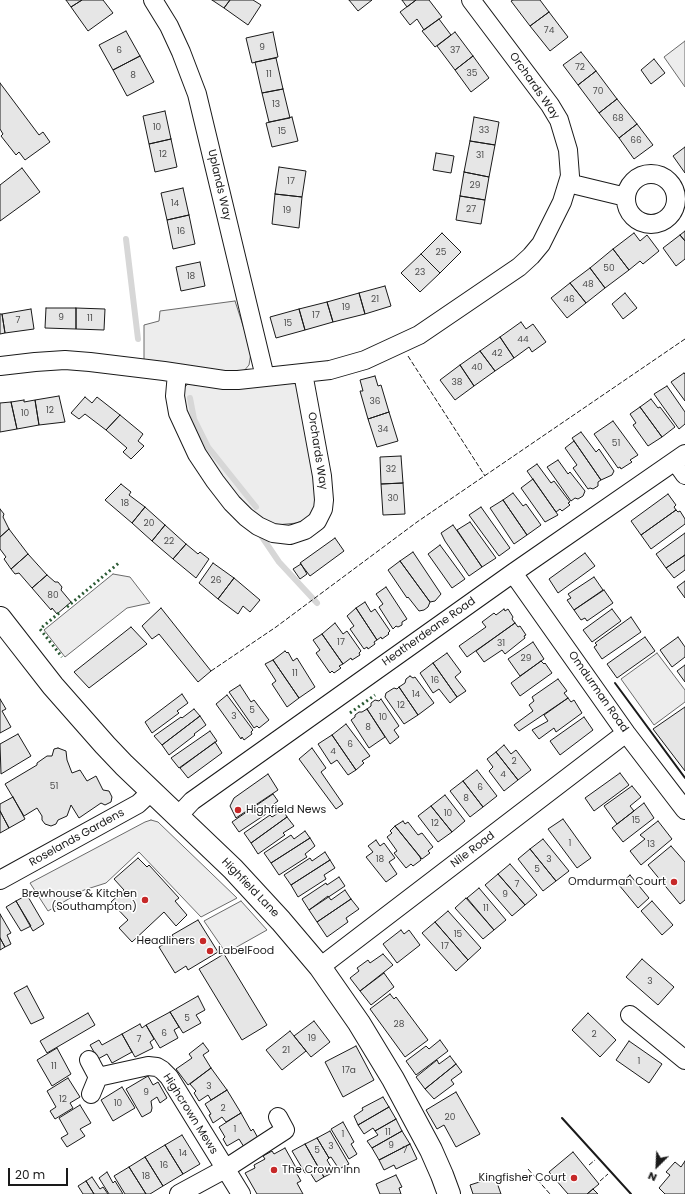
<!DOCTYPE html>
<html>
<head>
<meta charset="utf-8">
<style>
  body { margin:0 }
  #map { position:relative; width:685px; height:1194px; overflow:hidden; background:#fff; font-family:Poppins,sans-serif }
  canvas { display:block }
  .north { position:absolute; left:637px; top:1146px; width:40px; height:40px; -webkit-text-stroke:3px #fff; paint-order:stroke; rotate:204deg; font-size:11px; font-weight:700; line-height:16px; text-align:center; color:#1a1a1a }
  .north::after { content:''; display:block; margin:auto; width:14px; height:18px; background:#1a1a1a; clip-path:polygon(50% 0,100% 100%,50% 72%,0 100%) }
  .scale { position:absolute; left:8px; top:1168px; width:60px; height:18px; box-sizing:border-box; border:2px solid #1a1a1a; border-top:0; padding-left:5px; font-size:12px; line-height:14px; white-space:nowrap; color:#1a1a1a; -webkit-text-stroke:3px #fff; paint-order:stroke }
</style>
</head>
<body>
<div id="map">
<canvas width="685" height="1194"></canvas>
<div class="north">N</div>
<div class="scale">20 m</div>
</div>
<script>
const g = document.querySelector('canvas').getContext('2d');
g.lineJoin = 'round';
function fill(path, color) { g.fillStyle = color; g.fill(path, 'evenodd'); }
const poly = rows => new Path2D(rows.map(r => 'M' + r).join(''));
function trace(path, color, width, dash) { g.strokeStyle = color; g.lineWidth = width; g.lineCap = dash ? 'butt' : 'round'; g.setLineDash(dash || []); g.stroke(path); }
function drawText(font, color, halo, rows, align = 'center') {
  g.font = font + ' Poppins,sans-serif'; g.lineWidth = 3; g.setLineDash([]); g.textBaseline = 'middle'; g.strokeStyle = halo; g.fillStyle = color; for (const [text, x, y, turn = 0] of rows) {
    g.save(); g.translate(x, y); g.rotate((+turn || 0) * Math.PI / 180); g.textAlign = isNaN(turn) ? turn : align; if (halo) g.strokeText(text, 0, 0); g.fillText(text, 0, 0); g.restore();
  }
}
const built = poly([
  [685,41,685,87,664,57,685,41],
  [235,301,249,344,251,353,249,365,243,372,231,374,144,360,144,325,159,321,160,311,235,301],
  [294,383,301,391,318,502,308,518,297,523,276,525,255,514,216,473,193,433,183,402,184,388,188,384,215,387,294,383],
  [113,574,130,577,150,603,127,608,65,657,44,630,113,574],
  [657,653,685,690,685,702,654,725,621,679,657,653],
  [151,820,158,822,237,898,201,917,139,852,106,883,84,890,48,911,30,883,145,822,151,820],
  [241,901,267,930,226,953,204,921,241,901]
]);
fill(built, '#ededed');
trace(built, '#6a6a6a', 1);
trace(poly([
  [126,239,138,339],
  [190,398,194,419,208,447,256,507],
  [260,534,279,562,317,603]
]), '#d7d7d7', 6);
const building = poly([
  [66,0,82,0,71,7,66,0],
  [82,0,103,0,113,13,88,31,71,7,82,0],
  [212,0,230,0,224,8,212,0],
  [230,0,253,0,261,5,248,25,224,8,230,0],
  [349,0,372,0,358,11,349,0],
  [402,0,416,0,407,7,402,0],
  [416,0,429,0,442,17,424,30,417,19,410,25,400,12,416,0],
  [513,0,540,0,549,12,530,26,511,1,513,0],
  [549,12,568,37,550,51,530,26,549,12],
  [439,19,451,35,435,47,422,31,439,19],
  [126,31,140,56,113,70,99,45,126,31],
  [273,32,278,57,252,63,246,38,273,32],
  [455,32,473,56,455,70,437,46,455,32],
  [581,52,596,71,578,85,563,65,581,52],
  [140,56,154,82,127,96,113,70,140,56],
  [473,56,489,78,471,92,455,70,473,56],
  [276,58,283,89,262,93,255,62,276,58],
  [654,59,665,73,651,84,641,70,654,59],
  [596,71,617,99,599,113,578,85,596,71],
  [0,83,39,135,43,132,50,142,25,160,19,152,16,155,1,136,3,134,0,129,0,83],
  [283,89,290,118,269,122,262,93,283,89],
  [617,99,637,124,619,138,599,113,617,99],
  [165,111,171,139,149,144,143,116,165,111],
  [292,117,298,141,272,147,266,123,292,117],
  [474,117,499,122,495,145,470,141,474,117],
  [637,124,653,145,634,159,619,138,637,124],
  [171,139,177,167,155,172,149,144,171,139],
  [470,141,495,145,489,177,464,172,470,141],
  [685,147,685,173,673,156,685,147],
  [436,153,454,156,451,173,433,170,436,153],
  [279,167,306,171,302,197,275,194,279,167],
  [22,168,40,192,0,221,0,185,22,168],
  [464,172,489,177,485,200,460,196,464,172],
  [183,188,189,215,167,220,161,193,183,188],
  [275,194,302,197,299,228,272,224,275,194],
  [460,196,485,200,481,224,456,220,460,196],
  [189,215,195,244,173,249,167,220,189,215],
  [685,231,685,241,680,235,685,231],
  [442,233,461,252,440,273,421,254,442,233],
  [634,233,640,241,647,235,659,251,643,264,640,261,629,270,613,249,634,233],
  [680,235,685,241,685,259,676,266,663,248,680,235],
  [613,249,629,270,605,288,590,268,613,249],
  [421,254,440,273,420,292,401,273,421,254],
  [200,262,205,286,181,291,176,267,200,262],
  [590,268,605,288,586,303,570,283,590,268],
  [570,283,586,303,567,318,551,298,570,283],
  [385,286,391,306,365,314,359,293,385,286],
  [359,293,365,314,333,322,327,302,359,293],
  [625,293,637,308,623,319,612,304,625,293],
  [327,302,333,322,305,330,299,309,327,302],
  [46,308,76,308,76,329,45,328,46,308],
  [76,308,105,309,104,330,76,329,76,308],
  [31,309,34,329,5,333,2,314,31,309],
  [299,309,305,330,276,338,270,317,299,309],
  [0,314,2,314,5,333,0,334,0,314],
  [521,322,526,329,533,324,546,342,532,352,529,347,514,358,500,337,521,322],
  [500,337,514,358,495,371,480,351,500,337],
  [480,351,495,371,474,386,460,365,480,351],
  [460,365,474,386,455,400,440,380,460,365],
  [684,373,685,374,685,401,671,382,684,373],
  [375,376,378,386,381,385,389,412,368,419,360,391,363,391,360,380,375,376],
  [667,386,685,412,685,424,679,429,654,394,667,386],
  [59,396,65,422,39,425,35,400,59,396],
  [85,397,92,403,97,397,120,415,106,430,85,414,79,419,71,413,85,397],
  [651,399,658,408,660,407,675,427,662,437,640,407,651,399],
  [24,400,24,402,35,400,39,425,17,429,11,402,24,400],
  [11,402,17,429,0,432,0,403,11,402],
  [640,407,662,437,648,446,633,425,636,423,630,414,640,407],
  [389,412,398,441,377,447,368,419,389,412],
  [120,415,143,434,138,441,144,446,131,459,123,452,127,448,106,430,120,415],
  [613,421,638,455,630,460,632,462,621,469,620,467,618,468,594,434,613,421],
  [581,432,596,452,599,449,614,471,612,475,601,480,572,438,581,432],
  [574,441,601,480,598,482,598,486,593,489,590,488,588,489,573,468,577,465,565,448,574,441],
  [401,456,403,483,381,484,380,457,401,456],
  [558,460,568,474,570,472,585,491,583,496,578,499,575,498,571,501,547,467,558,460],
  [537,464,551,483,554,481,570,502,568,503,570,505,562,511,560,509,556,512,527,471,537,464],
  [533,479,558,515,545,522,521,488,533,479],
  [403,483,405,514,383,515,381,484,403,483],
  [121,484,131,492,129,495,145,507,132,523,105,500,121,484],
  [513,493,523,506,526,504,541,525,527,535,503,500,513,493],
  [668,494,676,505,674,507,676,510,641,535,631,521,668,494],
  [503,500,527,535,514,544,490,508,503,500],
  [145,507,165,525,152,541,132,523,145,507],
  [481,507,510,548,499,556,469,515,481,507],
  [0,509,4,514,3,517,9,529,0,537,0,509],
  [676,510,678,512,680,511,685,519,685,524,651,549,641,535,676,510],
  [470,522,496,558,482,567,457,530,470,522],
  [165,525,186,544,173,559,152,541,165,525],
  [453,525,482,567,469,576,445,541,441,533,453,525],
  [9,529,28,554,11,569,4,559,6,557,0,549,0,537,9,529],
  [685,533,685,555,666,568,656,554,685,533],
  [335,538,344,551,310,576,300,563,335,538],
  [186,544,198,554,200,552,209,559,196,578,173,559,186,544],
  [440,545,465,579,452,588,428,554,440,545],
  [413,552,441,594,435,601,430,602,400,561,413,552],
  [585,553,595,566,558,593,549,579,585,553],
  [28,554,47,575,32,588,19,573,15,574,11,569,28,554],
  [685,555,685,570,674,578,666,568,685,555],
  [400,561,430,602,428,607,424,610,419,611,408,597,407,598,388,570,400,561],
  [213,563,234,578,218,599,199,583,213,563],
  [301,564,307,574,300,579,293,569,301,564],
  [47,575,55,582,58,582,62,587,61,590,71,602,57,614,52,608,51,610,32,588,47,575],
  [594,577,603,590,574,610,567,600,571,598,568,594,594,577],
  [234,578,260,600,250,612,243,606,238,614,218,599,234,578],
  [685,581,685,598,677,587,685,581],
  [386,587,407,619,402,622,402,625,398,627,396,626,393,629,379,607,383,604,376,594,386,587],
  [604,590,613,603,587,621,585,618,581,620,574,610,604,590],
  [365,602,371,612,375,609,390,631,388,633,389,634,382,639,381,637,377,640,356,608,365,602],
  [161,608,211,671,198,682,159,634,152,639,142,626,161,608],
  [356,608,377,640,374,642,375,644,368,649,367,647,364,649,350,629,354,626,347,616,356,608],
  [504,609,505,611,508,609,513,617,512,619,515,623,467,657,459,646,486,627,482,622,494,613,496,615,504,609],
  [612,609,621,621,592,642,583,630,612,609],
  [631,617,641,632,602,659,594,647,597,645,595,643,631,617],
  [335,623,343,634,347,631,361,651,359,653,360,655,352,660,351,658,343,664,322,634,335,623],
  [515,623,518,627,520,626,526,635,524,636,525,638,505,654,502,650,484,662,476,651,515,623],
  [131,627,147,644,89,688,74,672,131,627],
  [322,634,343,664,339,666,341,668,334,673,332,671,330,673,316,653,320,650,313,640,322,634],
  [645,637,655,651,617,678,607,664,645,637],
  [678,637,685,647,685,657,672,667,660,650,678,637],
  [533,642,544,659,520,676,508,659,533,642],
  [285,651,287,653,288,652,293,661,297,658,315,687,299,698,273,660,285,651],
  [447,653,461,672,455,677,466,691,457,697,433,663,447,653],
  [273,660,299,698,287,707,272,684,276,681,265,664,273,660],
  [541,661,544,664,545,663,552,673,520,696,511,683,541,661],
  [433,663,457,697,450,703,439,689,433,693,420,673,433,663],
  [685,665,685,682,677,671,685,665],
  [410,676,413,678,415,677,434,703,418,715,399,687,405,683,406,679,410,676],
  [558,679,567,691,564,693,568,698,519,731,514,725,533,711,529,705,534,701,532,697,558,679],
  [240,685,251,702,254,700,269,720,259,728,257,726,254,728,229,692,240,685],
  [399,687,418,715,404,724,385,697,386,693,394,688,397,689,399,687],
  [182,694,188,703,177,711,179,713,152,733,145,722,182,694],
  [227,695,253,730,251,732,252,734,244,740,242,737,241,739,216,704,227,695],
  [568,698,571,702,574,700,582,713,556,732,554,728,539,739,532,730,548,721,544,715,568,698],
  [0,699,6,709,2,711,11,727,0,733,0,699],
  [381,699,399,726,394,730,399,737,390,744,367,709,371,706,371,703,375,700,379,701,381,699],
  [685,707,685,771,653,729,685,707],
  [194,709,200,716,162,745,154,736,181,717,182,718,194,709],
  [367,709,385,737,369,748,351,720,355,717,355,715,359,712,362,712,367,709],
  [200,716,206,725,194,734,195,735,169,755,162,745,200,716],
  [584,717,593,730,560,755,550,741,584,717],
  [346,724,370,756,362,761,364,763,356,770,332,735,346,724],
  [210,731,217,741,179,768,171,758,210,731],
  [18,734,31,756,1,774,0,744,18,734],
  [332,735,356,770,348,775,337,760,331,764,318,744,332,735],
  [215,742,222,753,188,778,180,768,215,742],
  [504,745,511,754,516,750,531,770,518,780,496,752,504,745],
  [58,748,66,751,67,760,72,773,80,770,87,781,96,776,103,790,109,791,112,797,111,802,105,805,101,803,79,818,71,805,67,816,58,820,56,824,51,826,45,824,42,820,42,816,37,808,24,816,5,784,37,765,37,763,47,756,52,756,54,749,58,748],
  [312,748,326,768,321,772,343,804,336,809,299,759,312,748],
  [496,752,518,780,504,791,489,771,493,767,487,759,496,752],
  [477,770,497,796,483,807,463,781,477,770],
  [620,773,629,785,594,811,585,798,620,773],
  [268,774,278,790,236,818,230,806,234,798,268,774],
  [463,781,483,807,470,817,450,791,463,781],
  [632,786,641,797,630,806,634,811,617,824,604,806,632,786],
  [273,794,278,801,264,811,266,814,239,832,232,822,273,794],
  [445,795,465,821,452,832,431,806,445,795],
  [13,797,25,819,9,828,0,811,0,804,13,797],
  [644,803,654,818,623,842,612,828,644,803],
  [431,806,452,832,438,842,418,816,431,806],
  [283,810,287,817,251,843,244,833,270,815,272,817,283,810],
  [0,811,9,828,0,833,0,811],
  [287,817,294,826,283,833,285,835,258,854,251,843,287,817],
  [563,819,591,858,577,868,548,829,563,819],
  [403,821,405,824,408,822,418,835,422,833,433,847,428,851,430,853,422,859,395,826,403,821],
  [658,821,672,839,641,865,630,851,645,839,640,835,658,821],
  [395,826,420,857,421,860,413,866,411,864,406,868,394,853,397,851,387,837,392,833,390,831,395,826],
  [305,831,310,838,271,863,264,853,291,835,294,839,305,831],
  [310,838,315,846,305,854,307,857,279,875,271,863,310,838],
  [543,839,569,871,556,881,530,849,543,839],
  [376,840,380,846,384,843,395,858,389,862,397,874,386,882,366,857,373,852,368,846,376,840],
  [671,846,685,862,685,900,680,904,648,865,671,846],
  [530,849,556,881,543,891,518,859,530,849],
  [325,852,330,860,291,885,284,875,310,858,312,861,325,852],
  [138,858,147,867,149,865,179,898,175,901,187,915,176,926,164,912,132,942,119,928,128,920,111,902,124,890,114,879,138,858],
  [330,860,335,868,324,875,326,879,298,897,291,885,330,860],
  [510,864,537,895,525,905,498,874,510,864],
  [498,874,525,905,512,916,485,885,498,874],
  [630,875,649,898,638,908,619,885,630,875],
  [339,877,345,886,309,910,302,899,326,883,327,885,339,877],
  [479,888,506,920,494,930,467,898,479,888],
  [345,890,351,899,317,922,309,910,328,896,331,900,345,890],
  [27,895,44,924,33,931,16,901,27,895],
  [466,898,494,930,483,939,455,908,466,898],
  [351,899,359,909,346,918,348,922,327,937,317,922,351,899],
  [16,901,31,926,21,931,6,907,16,901],
  [652,901,673,925,662,935,641,911,652,901],
  [448,911,481,948,468,960,435,922,448,911],
  [0,914,11,933,7,935,11,944,5,947,0,938,0,914],
  [198,920,218,952,188,970,186,966,175,973,159,947,174,938,172,935,198,920],
  [435,922,468,960,456,971,422,933,435,922],
  [401,930,404,934,409,930,420,945,397,963,383,944,401,930],
  [0,938,5,947,0,950,0,938],
  [224,954,267,1025,242,1040,199,969,224,954],
  [383,954,393,965,360,991,350,978,359,971,357,968,368,960,370,963,383,954],
  [642,959,674,987,658,1005,626,977,642,959],
  [384,973,394,987,371,1005,360,991,384,973],
  [27,986,44,1018,31,1024,14,993,27,986],
  [390,994,394,999,396,997,428,1040,405,1057,370,1009,390,994],
  [198,996,205,1010,196,1015,201,1023,183,1033,170,1012,198,996],
  [170,1012,179,1027,174,1030,178,1038,160,1048,146,1025,170,1012],
  [88,1013,95,1025,47,1053,40,1041,88,1013],
  [588,1013,616,1040,600,1057,572,1030,588,1013],
  [314,1021,330,1042,311,1057,294,1036,314,1021],
  [140,1024,142,1028,146,1025,154,1039,150,1042,153,1048,135,1057,122,1034,140,1024],
  [290,1031,306,1051,282,1070,266,1050,290,1031],
  [122,1034,132,1052,112,1063,107,1054,98,1059,90,1045,99,1040,102,1045,122,1034],
  [440,1040,448,1051,416,1075,406,1061,426,1046,429,1049,440,1040],
  [629,1041,662,1064,649,1083,616,1060,629,1041],
  [203,1043,209,1051,203,1055,211,1068,188,1085,176,1069,192,1058,189,1054,203,1043],
  [356,1046,374,1080,343,1097,325,1062,356,1046],
  [57,1048,71,1074,52,1086,37,1060,57,1048],
  [450,1056,456,1064,425,1089,416,1077,437,1060,439,1064,450,1056],
  [456,1064,462,1072,451,1080,454,1084,434,1099,425,1089,456,1064],
  [211,1068,227,1090,211,1100,208,1095,199,1101,194,1093,196,1091,190,1084,211,1068],
  [148,1076,153,1085,158,1082,167,1098,160,1103,157,1097,151,1101,152,1108,151,1112,142,1117,126,1089,148,1076],
  [68,1078,80,1097,70,1103,73,1108,55,1119,50,1111,56,1107,47,1091,68,1078],
  [122,1087,135,1108,113,1121,101,1100,122,1087],
  [227,1090,241,1113,226,1122,222,1117,213,1123,209,1115,211,1114,205,1104,227,1090],
  [456,1092,480,1134,456,1147,444,1125,437,1129,426,1110,456,1092],
  [383,1097,389,1107,358,1125,354,1116,363,1110,362,1108,383,1097],
  [80,1105,91,1123,80,1129,85,1136,67,1147,61,1138,68,1134,59,1118,80,1105],
  [389,1107,396,1119,375,1131,373,1128,364,1134,358,1125,389,1107],
  [241,1113,251,1131,253,1129,258,1138,244,1147,239,1139,227,1146,223,1139,225,1137,219,1127,241,1113],
  [396,1119,402,1131,372,1148,367,1141,378,1135,375,1131,396,1119],
  [343,1122,354,1142,351,1144,357,1154,349,1159,331,1129,343,1122],
  [330,1131,349,1164,339,1169,331,1157,329,1158,317,1138,330,1131],
  [402,1131,410,1144,379,1160,372,1148,402,1131],
  [182,1135,200,1164,183,1174,165,1145,182,1135],
  [317,1138,329,1158,327,1160,334,1172,324,1177,305,1144,317,1138],
  [305,1144,324,1177,316,1182,309,1171,305,1173,292,1151,305,1144],
  [410,1144,417,1159,396,1169,394,1165,384,1170,379,1160,410,1144],
  [165,1145,183,1174,163,1186,145,1157,165,1145],
  [285,1148,299,1173,297,1174,301,1181,297,1183,303,1194,257,1194,245,1173,255,1168,254,1165,265,1159,263,1156,272,1151,274,1154,285,1148],
  [573,1152,599,1184,587,1194,568,1194,549,1172,573,1152],
  [145,1157,163,1186,150,1194,146,1194,129,1167,145,1157],
  [685,1161,685,1194,665,1194,659,1188,670,1175,666,1172,675,1162,681,1167,685,1161],
  [129,1167,146,1194,125,1194,114,1176,129,1167],
  [107,1172,113,1183,115,1181,123,1194,109,1194,99,1178,107,1172],
  [396,1175,402,1187,399,1188,401,1194,380,1194,376,1184,396,1175],
  [92,1177,100,1189,103,1187,108,1194,94,1194,86,1181,92,1177],
  [495,1177,501,1194,473,1194,470,1185,495,1177],
  [86,1181,94,1194,83,1194,78,1186,86,1181],
  [593,1189,598,1194,587,1194,593,1189]
]);
fill(building, '#e6e6e6');
trace(building, '#1a1a1a', 1);
const minor = poly([
  [153,0,169,26,181,52,197,94,265,377],
  '626 199a25 25 0 1 1 50 0a25 25 0 1 1-50 0Z',
  [568,183,626,197],
  [0,366,35,362,65,360,90,362,164,371,224,380,238,380,330,370,365,360,419,335,519,267,531,256,541,244,562,202,570,176,568,150,559,120,550,105,471,0],
  [177,373,175,396,178,413,197,454,215,481,232,503,246,517,258,526,273,533,290,535,305,530,317,521,323,509,324,500,322,476,303,373],
  [675,461,685,475],
  [513,573,626,733,685,810],
  [178,816,192,801,513,573,685,454],
  [0,880,138,804,152,791],
  [320,967,626,733],
  [630,1015,685,1060],
  [89,1060,98,1077],
  [91,1094,98,1077,148,1066,157,1067,162,1070,169,1077,241,1194],
  [179,1194,225,1169,285,1130,278,1117]
]);
const primary = poly([
  [0,618,53,686,105,745,124,765,233,869,281,921,320,967,359,1023,393,1079,431,1150,442,1175,449,1194]
]);
trace(minor, '#1a1a1a', 20);
trace(primary, '#1a1a1a', 24);
trace(minor, '#fff', 18);
trace(primary, '#fff', 22);
trace(poly([
  [67,607,120,562],
  [59,613,40,629,62,657],
  [350,713,375,695]
]), '#2b5a34', 3, [2, 3]);
trace(poly([
  [408,356,485,476],
  [211,671,276,627,417,522,685,339],
  [589,1165,595,1160],
  [528,1169,550,1194],
  [600,1181,608,1174]
]), '#1a1a1a', 1, [5, 2]);
trace(poly([
  [615,683,685,778],
  [562,1118,631,1194]
]), '#1a1a1a', 2);
for (const [x, y, r, color] of [
  [238,810,4,"#c62828"],
  [674,882,4,"#c62828"],
  [145,900,4,"#c62828"],
  [203,941,4,"#c62828"],
  [210,951,4,"#c62828"],
  [274,1170,4,"#c62828"],
  [574,1178,4,"#c62828"]
]) { const dot = new Path2D(); dot.arc(x, y, r, 0, 2 * Math.PI); g.fillStyle = color; g.fill(dot); trace(dot, '#fff', 1.5); }
drawText('9px', '#4d4d4d', null, [
  ["74",549,31],
  ["9",262,48],
  ["6",119,51],
  ["37",455,51],
  ["72",580,68],
  ["35",472,74],
  ["11",269,75],
  ["8",133,76],
  ["70",598,92],
  ["13",276,105],
  ["68",618,119],
  ["10",157,128],
  ["33",484,131],
  ["15",282,132],
  ["66",636,141],
  ["12",163,155],
  ["31",480,156],
  ["17",291,182],
  ["29",475,186],
  ["14",175,204],
  ["27",471,210],
  ["19",287,211],
  ["16",181,232],
  ["25",441,253],
  ["50",609,269],
  ["23",420,273],
  ["18",191,277],
  ["48",588,285],
  ["21",375,300],
  ["46",569,300],
  ["19",346,308],
  ["17",316,316],
  ["9",61,318],
  ["11",90,319],
  ["7",18,321],
  ["15",288,324],
  ["44",523,340],
  ["42",497,354],
  ["40",477,368],
  ["38",457,383],
  ["36",375,402],
  ["12",50,411],
  ["10",25,414],
  ["34",383,430],
  ["51",616,444],
  ["32",391,470],
  ["30",393,499],
  ["18",125,504],
  ["20",149,524],
  ["22",169,542],
  ["26",216,581],
  ["80",53,596],
  ["17",341,643],
  ["31",501,644],
  ["29",526,659],
  ["11",295,674],
  ["16",435,681],
  ["14",416,695],
  ["12",401,706],
  ["5",252,711],
  ["3",234,717],
  ["10",383,718],
  ["8",368,728],
  ["6",350,745],
  ["4",333,752],
  ["2",514,762],
  ["4",503,775],
  ["51",54,787],
  ["6",480,788],
  ["8",466,799],
  ["10",448,814],
  ["15",636,821],
  ["12",435,824],
  ["1",570,844],
  ["13",651,845],
  ["18",380,860],
  ["3",549,860],
  ["5",537,870],
  ["7",517,885],
  ["9",505,895],
  ["11",486,909],
  ["15",458,935],
  ["17",445,947],
  ["3",650,982],
  ["5",187,1019],
  ["28",399,1025],
  ["6",164,1034],
  ["2",594,1035],
  ["19",312,1039],
  ["7",139,1040],
  ["21",286,1051],
  ["1",639,1062],
  ["11",54,1067],
  ["17a",349,1071],
  ["3",209,1087],
  ["9",146,1093],
  ["12",63,1100],
  ["10",118,1104],
  ["2",223,1109],
  ["20",450,1118],
  ["1",235,1130],
  ["11",388,1133],
  ["1",343,1135],
  ["9",391,1146],
  ["3",331,1147],
  ["5",317,1151],
  ["7",405,1151],
  ["14",183,1154],
  ["16",164,1166],
  ["18",146,1177]
]);
drawText('11px', '#1a1a1a', '#fff', [
  ["Orchards Way",534,86,55],
  ["Uplands Way",219,185,77],
  ["Orchards Way",317,451,81],
  ["Heatherdeane Road",429,632,-35],
  ["Omdurman Road",598,692,55],
  ["Roselands Gardens",77,838,-29],
  ["Nile Road",473,850,-37],
  ["Highfield Lane",250,888,46],
  ["Highcrown Mews",190,1114,58]
]);
drawText('11px', '#1a1a1a', '#fff', [
  ["Highfield News",246,810,"left"],
  ["Omdurman Court",666,882],
  ["Brewhouse & Kitchen",137,894],
  ["(Southampton)",137,907],
  ["Headliners",195,941],
  ["LabelFood",218,951,"left"],
  ["The Crown Inn",282,1170,"left"],
  ["Kingfisher Court",566,1178]
], 'right');
</script>
</body>
</html>
